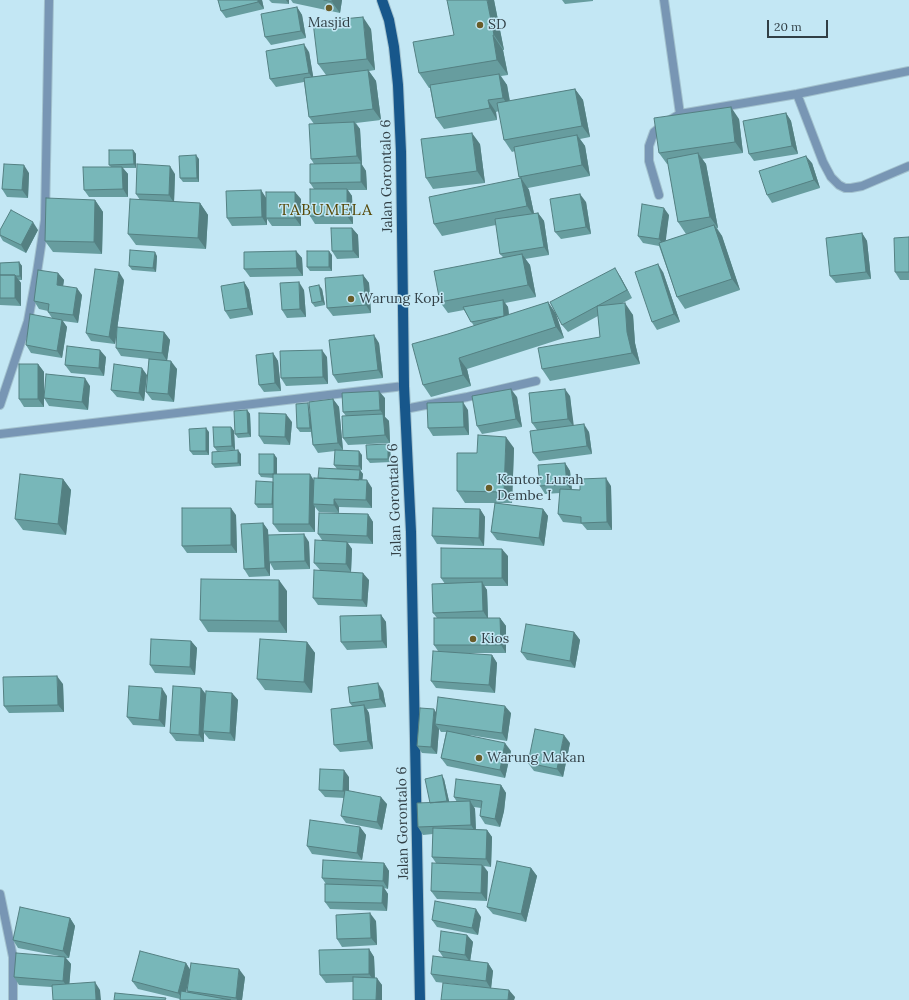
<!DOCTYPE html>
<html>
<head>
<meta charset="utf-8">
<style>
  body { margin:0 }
  #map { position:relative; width:909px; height:1000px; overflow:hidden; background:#c3e7f4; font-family:Lora,serif }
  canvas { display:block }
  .scale { position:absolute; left:767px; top:20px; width:61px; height:18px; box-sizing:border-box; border:2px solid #313f45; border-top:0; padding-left:5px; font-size:12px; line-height:14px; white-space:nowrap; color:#313f45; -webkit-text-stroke:3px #c3e7f4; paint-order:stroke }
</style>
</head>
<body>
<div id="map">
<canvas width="909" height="1000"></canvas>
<div class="scale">20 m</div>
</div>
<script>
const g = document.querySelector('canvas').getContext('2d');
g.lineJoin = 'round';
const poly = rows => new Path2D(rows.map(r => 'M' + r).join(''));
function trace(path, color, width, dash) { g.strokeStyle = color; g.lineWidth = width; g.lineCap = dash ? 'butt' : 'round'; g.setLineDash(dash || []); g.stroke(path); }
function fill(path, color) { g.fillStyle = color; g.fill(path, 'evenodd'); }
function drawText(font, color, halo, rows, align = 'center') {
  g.font = font + ' Lora,serif'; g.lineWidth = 3; g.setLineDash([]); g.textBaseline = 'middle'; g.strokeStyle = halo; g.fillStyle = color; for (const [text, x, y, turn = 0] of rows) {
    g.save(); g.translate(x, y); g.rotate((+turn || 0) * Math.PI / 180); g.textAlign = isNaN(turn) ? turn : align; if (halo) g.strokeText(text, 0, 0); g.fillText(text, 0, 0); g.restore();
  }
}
const street = poly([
  [664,0,680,114],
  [797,94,823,162,831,177,839,185,845,188,851,188,862,186,909,166],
  [659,195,649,161,649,146,654,132,665,123,680,114,797,94,909,71],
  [0,405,28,321,37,272,45,220,49,0],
  [405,409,467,397,536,381],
  [0,434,404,386],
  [0,894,13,957,13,1000]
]);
const primary = poly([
  [382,0,389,20,394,47,398,85,401,152,404,386,411,532,420,1000]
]);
trace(street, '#a3c2ce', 10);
trace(primary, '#a3c2ce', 12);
trace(street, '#7896b4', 8);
trace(primary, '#17578b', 10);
fill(poly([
  [218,0,262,0,264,9,226,18,221,11],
  [269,0,289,0,289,4,272,3],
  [291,0,342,0,340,13,293,3],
  [494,0,504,50,503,50,508,75,501,76,507,85,510,101,575,89,583,100,590,137,580,139,585,146,590,176,528,188,529,190,534,214,538,213,544,221,549,255,525,259,530,265,536,297,505,303,508,307,509,315,548,302,556,314,564,338,467,369,471,386,431,397,423,385,448,334,474,326,464,310,448,313,440,302,503,257,500,254,496,225,442,236,434,224,521,179,519,177,515,151,512,152,504,140,499,111,496,112,497,120,444,129,436,118,430,88,429,88,419,73,454,35],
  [562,0,593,0,593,1,565,4],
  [297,7,302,15,306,38,271,45,265,37],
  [371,29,375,70,369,71,376,81,381,120,356,123,360,129,362,164,361,164,366,171,367,190,348,190,352,196,353,224,315,224,310,216,314,189,310,183,314,164,311,159,314,124,309,117,304,82,276,87,270,79,309,52,313,77,326,75,318,64],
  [786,113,791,121,798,154,754,161,749,154],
  [739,119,743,153,702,159,706,164,718,228,717,228,722,236,740,290,685,309,677,297,659,246,643,243,638,236,669,215,665,241,690,233,686,234,678,222,668,164,667,164,659,153],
  [480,144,485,183,433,189,426,178],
  [133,150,136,154,136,168,123,168,128,174,128,197,89,197,84,190,111,167,109,165],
  [199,159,199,182,183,182,180,178],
  [812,163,820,188,772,203,767,195],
  [29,173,28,198,7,197,2,189],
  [175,174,174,202,200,203,208,215,206,249,136,245,128,234,140,200,136,194],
  [261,190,266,198,301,199,301,226,272,226,267,219,267,225,232,226,227,218],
  [95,200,103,212,102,254,53,252,45,241],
  [586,202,591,234,561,239,555,232],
  [352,228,358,235,359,258,337,259,332,251],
  [0,230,38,230,26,253,3,241,0,236],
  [862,233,867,241,871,279,836,283,830,276],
  [909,237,909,280,900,280,895,272],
  [296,251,302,258,303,276,250,277,244,269],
  [332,255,332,271,310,271,307,267],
  [157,256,156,272,132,270,129,266],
  [19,262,22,266,22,280,19,280,21,283,21,306,0,305,0,263],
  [663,272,680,322,657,330,652,322],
  [58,273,64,280,63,286,82,295,78,323,63,321,67,327,62,358,31,353,26,345,52,318,48,312,48,311,39,309,34,301],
  [363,275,369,283,371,313,333,316,327,308],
  [620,276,632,298,621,304,633,315,635,343,640,364,550,381,542,369,600,337,598,316,568,332,562,325],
  [124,280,115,344,91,341,86,333],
  [244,282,249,290,253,315,230,319,225,311],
  [322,289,325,305,315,307,312,303],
  [304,290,306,317,287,318,282,310],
  [164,332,170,340,167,361,177,369,174,402,152,400,146,392,149,359,121,356,116,348],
  [379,343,383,378,338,383,333,375],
  [273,353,278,361,281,391,264,392,259,385],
  [106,357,104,376,71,373,65,365],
  [327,357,328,384,286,386,281,378],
  [38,364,44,372,44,407,24,407,19,399],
  [147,375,144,401,117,397,111,390],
  [90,386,88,410,49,406,44,398],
  [570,396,573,425,589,432,592,454,539,461,533,453,537,430,532,423],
  [517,397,522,427,482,434,477,426],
  [385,398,385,417,389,421,390,443,348,445,343,438,346,416,343,412],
  [333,399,339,407,343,450,362,455,362,470,337,469,334,465,335,451,318,453,313,445,311,432,300,432,297,428],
  [247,410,250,414,251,437,238,438,235,434],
  [468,410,469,435,433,436,428,428],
  [292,422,290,445,264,444,259,436],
  [231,427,234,431,235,450,217,451,214,447],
  [209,432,209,455,193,455,190,451],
  [390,448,391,462,370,463,367,459],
  [514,448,512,503,496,503,543,509,548,516,544,546,497,540,491,532,495,503,465,503,457,491],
  [241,454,241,466,215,468,212,464],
  [277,458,277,474,314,480,318,478,360,470,363,474,362,480,372,488,372,508,339,507,339,513,319,512,315,507,315,532,279,532,273,524,273,508,258,508,255,504,273,482,273,478,261,477,259,474],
  [565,463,570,471,572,489,580,490,611,486,612,530,587,530,582,524,563,522,558,514,560,493,545,494,540,486],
  [63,479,71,490,66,535,23,530,15,519],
  [480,509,485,517,484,546,437,544,432,536],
  [368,514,373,522,373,544,348,543,352,549,351,572,369,580,367,607,318,605,313,598,320,570,314,563,322,540,318,534],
  [236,515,237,553,187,553,182,546],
  [263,523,268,530,268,535,309,542,310,569,274,570,270,563,270,576,249,577,244,569],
  [508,556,508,586,484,586,487,590,488,618,500,618,506,626,506,653,458,653,492,655,497,663,495,693,436,688,431,681,438,651,434,645,437,618,433,613,445,584,441,578],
  [287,591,287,633,208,632,200,620],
  [381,615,386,622,387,648,347,650,341,642],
  [574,632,580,640,575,668,527,660,521,652],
  [191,641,197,648,195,675,155,673,150,665],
  [307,642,315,653,312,693,265,690,257,679],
  [63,684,64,712,9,713,4,706],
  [201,688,206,694,232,693,238,700,235,741,209,739,204,733,204,742,176,741,170,733],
  [383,691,386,707,367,709,369,713,373,749,340,752,334,745,352,706,350,703],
  [167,696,165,727,133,725,127,717],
  [437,712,511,713,507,741,469,735,511,751,505,778,447,766,441,758,446,732,441,732,439,729,437,754,422,753,417,746],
  [570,743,563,777,534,771,528,763],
  [349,777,349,791,387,804,382,830,346,823,341,816,344,798,325,797,319,790],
  [444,779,449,802,457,802,454,797,501,785,506,793,504,811,500,827,485,824,480,816,481,808,474,807,475,809,476,829,487,830,492,837,491,867,484,866,488,872,487,901,437,899,431,891,436,863,432,857,433,834,423,835,418,827,430,803],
  [360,827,366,835,362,860,312,854,307,846],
  [384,863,389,871,388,889,384,888,388,894,387,911,330,909,325,902,326,884,322,878],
  [531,868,537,876,526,922,493,914,487,907],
  [481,917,478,935,437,927,432,920],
  [70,918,75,926,69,958,66,958,71,964,69,984,100,990,19,985,14,977,59,956,18,948,13,940],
  [376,921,377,945,342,947,337,939],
  [467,935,473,942,470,961,488,963,493,971,491,988,515,997,514,1000,441,1000,472,986,436,982,431,974,443,957,439,951],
  [369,949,374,957,375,978,382,985,382,1000,353,1000,353,982,326,983,320,975],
  [186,963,190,970,245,977,242,1000,180,1000,180,999,138,989,132,981],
  [189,979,187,991,188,992,186,992]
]), '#679d9f');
fill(poly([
  [258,0,262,0,264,9,258,2],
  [286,0,289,0,289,4],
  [332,0,342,0,340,13,332,2],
  [487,0,494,0,504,50,494,35],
  [297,7,302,15,306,38,301,31],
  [363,17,371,29,375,70,367,59],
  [493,35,503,50,508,75,497,60],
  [304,44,309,52,314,81,309,73],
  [368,70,376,81,381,120,373,109],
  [499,74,507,85,511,109,503,98],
  [575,89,583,100,590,137,582,126],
  [488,100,496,112,497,120,490,108],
  [731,107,739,119,743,153,735,142],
  [786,113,791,121,798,154,792,146],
  [354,122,360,129,362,164,357,156],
  [472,133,480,144,485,183,477,171],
  [577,135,585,146,590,176,582,165],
  [133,150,136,154,136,168,134,164],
  [698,153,706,164,718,228,710,217],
  [196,155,199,159,199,182,197,178],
  [806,156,812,163,820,188,814,180],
  [361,163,366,171,367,190,361,182],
  [24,165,29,173,28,198,22,190],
  [170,166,175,174,174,203,169,195],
  [122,167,128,174,128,197,123,189],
  [521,178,529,190,535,218,527,206],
  [347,189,352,196,353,224,347,216],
  [261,190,266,198,266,218,267,219,267,225,262,217],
  [295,192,301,199,301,226,295,218],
  [580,194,586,202,591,234,586,227],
  [95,200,103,212,102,254,94,242],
  [200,203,208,215,206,249,198,238],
  [664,208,669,215,665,247,659,239],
  [538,213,544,221,549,255,544,247],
  [33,222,38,230,26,253,21,245],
  [714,225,722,236,740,290,732,279],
  [352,228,358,235,359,258,353,251],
  [862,233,867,241,871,279,866,272],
  [296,251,302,258,303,276,297,268],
  [329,251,332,255,332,271,329,267],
  [155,252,157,256,156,272,153,268],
  [522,254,530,265,536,297,528,285],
  [19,262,22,266,22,280,20,276],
  [658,264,663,272,680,322,674,314],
  [615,268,620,276,632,298,627,290],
  [119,272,124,280,115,344,109,337],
  [58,273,64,280,62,293,57,285],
  [15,275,21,283,21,306,15,298],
  [363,275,369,283,371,313,366,305],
  [244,282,249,290,253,315,248,308],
  [299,282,304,290,306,317,300,309],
  [319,285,322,289,325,305,322,301],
  [77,288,82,295,78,323,73,315],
  [503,300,508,307,510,324,504,316],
  [548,302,556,314,564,338,556,327],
  [625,303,633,315,635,343,640,364,632,353,627,332],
  [62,320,67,327,62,358,57,351],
  [164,332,170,340,167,361,162,353],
  [374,335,379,343,383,378,378,370],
  [100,350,106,357,104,376,99,368],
  [322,350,327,357,328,384,323,377],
  [273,353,278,361,281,391,275,383],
  [459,358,467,369,471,386,463,375],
  [171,361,177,369,174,402,168,394],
  [38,364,44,372,44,407,38,399],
  [142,368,147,375,144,401,139,393],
  [85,378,90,386,88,410,82,402],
  [511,389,517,397,522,427,516,419],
  [565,389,570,396,574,427,568,419],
  [379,391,385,398,385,417,389,421,390,443,385,435,383,414,380,410],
  [333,399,339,407,343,450,338,443],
  [463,402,468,410,469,435,464,427],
  [308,403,313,432,310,428],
  [247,410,250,414,251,437,248,433],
  [286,414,292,422,290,445,285,437],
  [584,424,589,432,592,454,587,446],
  [231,427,234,431,235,450,232,446],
  [206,428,209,432,209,455,206,451],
  [506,437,514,448,512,503,504,492],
  [388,444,390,448,391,462,388,459],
  [238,450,241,454,241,466,238,463],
  [359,451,362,455,362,470,359,466],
  [274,454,277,458,277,478,274,474],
  [565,463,570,471,572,492,567,484],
  [360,470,363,474,362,484,359,480],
  [310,474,315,482,313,504,315,507,315,532,309,524],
  [606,478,611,486,612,530,607,522],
  [63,479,71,490,66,535,58,524],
  [367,480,372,488,372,508,366,500],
  [273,482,276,486,275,508,272,504],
  [334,499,339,507,339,513,334,505],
  [231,508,236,515,237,553,231,545],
  [480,509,485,517,484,546,479,538],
  [543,509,548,516,544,546,539,538],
  [368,514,373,522,373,544,367,536],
  [263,523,268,530,270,562,269,562,270,563,270,576,265,568],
  [304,534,309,542,310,569,305,561],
  [347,542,352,549,351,572,346,564],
  [502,549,508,556,508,586,502,578],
  [363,573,369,580,367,607,362,600],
  [279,580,287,591,287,633,279,621],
  [482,582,487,590,488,619,483,611],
  [381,615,386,622,387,648,382,641],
  [500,618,506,626,506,653,501,645],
  [574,632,580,640,575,668,570,661],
  [191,641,197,648,195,675,190,667],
  [307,642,315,653,312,693,304,682],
  [492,655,497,663,495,693,489,685],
  [57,676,63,684,64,712,58,705],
  [378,683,383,691,386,707,380,699],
  [162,688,167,696,165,727,159,720],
  [201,688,206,695,203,731,204,733,204,742,199,735],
  [232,693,238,700,235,741,230,733],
  [364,705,369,713,373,749,368,741],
  [505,706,511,713,507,741,502,733],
  [434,709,439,717,435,724,439,729,437,754,431,747],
  [564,735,570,743,563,777,557,769],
  [505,743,511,751,505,778,500,770],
  [344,770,349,777,349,798,343,791],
  [442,775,444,779,450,805,447,801],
  [501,785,506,793,504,811,500,827,495,819],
  [381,797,387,804,382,830,377,822],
  [470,801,475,809,476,833,471,825],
  [360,827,366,835,362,860,357,853],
  [487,830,492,837,491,867,486,859],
  [384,863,389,871,388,889,383,881],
  [482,865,488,872,487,901,481,893],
  [531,868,537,876,526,922,521,914],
  [383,886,388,894,387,911,382,903],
  [476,909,481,917,478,935,472,928],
  [370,913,376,921,377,945,371,938],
  [70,918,75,926,69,958,63,951],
  [467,935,473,942,470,962,465,955],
  [369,949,374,957,375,982,369,974],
  [65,957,71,964,69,989,63,981],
  [186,963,191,971,184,1000,178,993],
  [488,963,493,971,491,989,486,981],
  [239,969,245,977,242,1000,237,1000,236,998],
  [377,978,382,985,382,1000,376,1000],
  [95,982,100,990,101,1000,96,1000],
  [509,990,515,997,514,1000,508,1000]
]), '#548082');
const building = poly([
  [218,0,258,0,258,2,221,11,218,0],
  [324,0,332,0,332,2,324,0],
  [447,0,487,0,494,35,493,35,497,60,419,73,413,42,454,35,447,0],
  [297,7,301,31,265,37,261,14,297,7],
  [363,17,367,59,318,64,313,22,363,17],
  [304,44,309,73,270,79,266,51,304,44],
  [368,70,373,109,309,117,304,78,368,70],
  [499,74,503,98,488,100,490,108,436,118,430,85,499,74],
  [575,89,582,126,504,140,497,103,575,89],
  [731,107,735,142,659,153,654,118,731,107],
  [786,113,792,146,749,154,743,121,786,113],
  [354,122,357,156,311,159,309,124,354,122],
  [472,133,477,171,426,178,421,139,472,133],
  [577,135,582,165,519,177,514,147,577,135],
  [109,150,133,150,134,164,109,165,109,150],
  [698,153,710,217,678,222,667,159,698,153],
  [196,155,197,178,180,178,179,156,196,155],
  [806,156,814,180,767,195,759,171,806,156],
  [361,163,361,182,310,183,310,164,361,163],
  [4,164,24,165,22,190,2,189,4,164],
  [137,164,170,166,169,195,136,194,137,164],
  [83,167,122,167,123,189,84,190,83,167],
  [521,178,527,206,434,224,429,197,521,178],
  [310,189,347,189,347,216,310,216,310,189],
  [261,190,262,217,227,218,226,191,261,190],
  [266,192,295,192,295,218,266,218,266,192],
  [580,194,586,227,555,232,550,199,580,194],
  [46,198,95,200,94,242,45,241,46,198],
  [130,199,200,203,198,238,128,234,130,199],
  [642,204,664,208,659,239,638,236,642,204],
  [11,210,33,222,21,245,0,235,0,230,11,210],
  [538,213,544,247,500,254,495,219,538,213],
  [714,225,732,279,677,297,659,243,714,225],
  [331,228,352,228,353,251,332,251,331,228],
  [862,233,866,272,830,276,826,238,862,233],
  [909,237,909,272,895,272,894,238,909,237],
  [130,250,155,252,153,268,129,266,130,250],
  [296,251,297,268,244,269,244,252,296,251],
  [307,251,329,251,329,267,307,267,307,251],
  [522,254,528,285,440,302,434,271,522,254],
  [19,262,20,276,16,276,15,275,0,275,0,263,19,262],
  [658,264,674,314,652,322,635,272,658,264],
  [615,268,627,290,562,325,550,302,615,268],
  [95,269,119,272,109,337,86,333,95,269],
  [38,270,58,273,57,285,77,288,73,315,48,312,49,304,34,301,38,270],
  [0,275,15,275,15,298,0,298,0,275],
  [363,275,366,305,327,308,325,278,363,275],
  [244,282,248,308,225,311,221,286,244,282],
  [299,282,300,309,282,310,280,283,299,282],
  [319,285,322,301,312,303,309,287,319,285],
  [503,300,504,316,471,322,463,307,503,300],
  [548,302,556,327,459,358,463,375,423,385,412,344,448,334,548,302],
  [625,303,627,332,632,353,542,369,538,348,600,337,597,306,625,303],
  [30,314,62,320,57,351,26,345,30,314],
  [117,327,164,332,162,353,116,348,117,327],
  [374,335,378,370,333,375,329,340,374,335],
  [67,346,100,350,99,368,65,365,67,346],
  [322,350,323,377,281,378,280,351,322,350],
  [273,353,275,383,259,385,256,355,273,353],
  [149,359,171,361,168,394,146,392,149,359],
  [19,364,38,364,38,399,19,399,19,364],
  [114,364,142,368,139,393,111,390,114,364],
  [46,374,85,378,82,402,44,398,46,374],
  [511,389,516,419,477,426,472,396,511,389],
  [565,389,568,419,532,423,529,393,565,389],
  [379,391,380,410,343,412,342,393,379,391],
  [333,399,338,443,313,445,309,402,333,399],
  [463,402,464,427,428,428,427,403,463,402],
  [308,403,310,428,297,428,296,404,308,403],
  [247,410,248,433,235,434,234,411,247,410],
  [259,413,286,414,285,437,259,436,259,413],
  [383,414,385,435,343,438,342,416,383,414],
  [584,424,587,446,533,453,530,431,584,424],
  [213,427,231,427,232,446,214,447,213,427],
  [206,428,206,451,190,451,189,429,206,428],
  [478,435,506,437,504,492,457,491,457,453,477,453,478,435],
  [388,444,388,459,367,459,366,445,388,444],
  [238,450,238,463,212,464,212,452,238,450],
  [335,450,359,451,359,466,334,465,335,450],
  [259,454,274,454,274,474,259,474,259,454],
  [565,463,567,484,540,486,538,465,565,463],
  [319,468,360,470,359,480,318,478,319,468],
  [20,474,63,479,58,524,15,519,20,474],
  [273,474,310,474,309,524,273,524,273,474],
  [314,478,367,480,366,500,334,499,334,505,313,504,314,478],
  [606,478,607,522,581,523,581,517,558,514,560,489,580,490,580,479,606,478],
  [256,481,273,482,272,504,255,504,256,481],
  [495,503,543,509,539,538,491,532,495,503],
  [182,508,231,508,231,545,182,546,182,508],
  [433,508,480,509,479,538,432,536,433,508],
  [319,513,368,514,367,536,318,534,319,513],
  [263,523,265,568,244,569,241,524,263,523],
  [304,534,305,561,269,562,268,535,304,534],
  [315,540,347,542,346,564,314,563,315,540],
  [441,548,502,549,502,578,441,578,441,548],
  [314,570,363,573,362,600,313,598,314,570],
  [201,579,279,580,279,621,200,620,201,579],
  [482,582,483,611,433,613,432,584,482,582],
  [381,615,382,641,341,642,340,616,381,615],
  [434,618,500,618,501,645,434,645,434,618],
  [526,624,574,632,570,661,521,652,526,624],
  [151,639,191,641,190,667,150,665,151,639],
  [260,639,307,642,304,682,257,679,260,639],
  [433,651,492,655,489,685,431,681,433,651],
  [57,676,58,705,4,706,3,677,57,676],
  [378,683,380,699,350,703,348,687,378,683],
  [129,686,162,688,159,720,127,717,129,686],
  [173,686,201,688,199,735,170,733,173,686],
  [206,691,232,693,230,733,203,731,206,691],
  [438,697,505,706,502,733,435,724,438,697],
  [364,705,368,741,334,745,331,709,364,705],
  [420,708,434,709,431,747,417,746,420,708],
  [535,729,564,735,557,769,528,763,535,729],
  [447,731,505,743,500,770,441,758,447,731],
  [320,769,344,770,343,791,319,790,320,769],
  [442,775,447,801,439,802,430,803,425,779,442,775],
  [456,779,501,785,498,803,495,819,480,816,482,801,454,797,456,779],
  [345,790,381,797,377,822,341,816,345,790],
  [470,801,471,825,418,827,417,803,470,801],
  [310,820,360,827,357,853,307,846,310,820],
  [433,828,487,830,486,859,432,857,433,828],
  [323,860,384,863,383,881,322,878,323,860],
  [497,861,531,868,521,914,487,907,497,861],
  [432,863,482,865,481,893,431,891,432,863],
  [325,884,383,886,382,903,325,902,325,884],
  [435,901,476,909,472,928,432,920,435,901],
  [20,907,70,918,63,951,13,940,20,907],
  [370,913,371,938,337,939,336,915,370,913],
  [441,931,467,935,465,955,439,951,441,931],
  [369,949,369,974,320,975,319,950,369,949],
  [140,951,186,963,178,993,132,981,140,951],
  [16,953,65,957,63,981,14,977,16,953],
  [433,956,488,963,486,981,431,974,433,956],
  [191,963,239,969,236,998,187,991,191,963],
  [353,977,377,978,376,1000,353,1000,353,977],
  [95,982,96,1000,53,1000,52,985,95,982],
  [443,983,509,990,508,1000,441,1000,443,983],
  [181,991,231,1000,180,1000,181,991],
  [115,993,166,998,165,1000,114,1000,115,993]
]);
fill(building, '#78b7b9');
trace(building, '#548082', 1);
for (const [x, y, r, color] of [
  [329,8,4,"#695c29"],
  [480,25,4,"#695c29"],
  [351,299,4,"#695c29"],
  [489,488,4,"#695c29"],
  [473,639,4,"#695c29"],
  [479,758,4,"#695c29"]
]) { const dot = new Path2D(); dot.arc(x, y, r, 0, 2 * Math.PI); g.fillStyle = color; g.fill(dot); trace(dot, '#c3e7f4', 1.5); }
drawText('14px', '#313f45', '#c3e7f4', [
  ["Masjid",329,23,"center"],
  ["SD",488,25],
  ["Warung Kopi",359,299],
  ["Kantor Lurah",497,480],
  ["Dembe I",497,496],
  ["Kios",481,639],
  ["Warung Makan",487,758]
], 'left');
drawText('14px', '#313f45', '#c3e7f4', [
  ["Jalan Gorontalo 6",387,176,-91],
  ["Jalan Gorontalo 6",395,500,-92],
  ["Jalan Gorontalo 6",403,823,-91]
]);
g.letterSpacing = '1px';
drawText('16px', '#574908', '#c3e7f4', [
  ["TABUMELA",326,210]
]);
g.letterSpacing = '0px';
</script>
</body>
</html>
